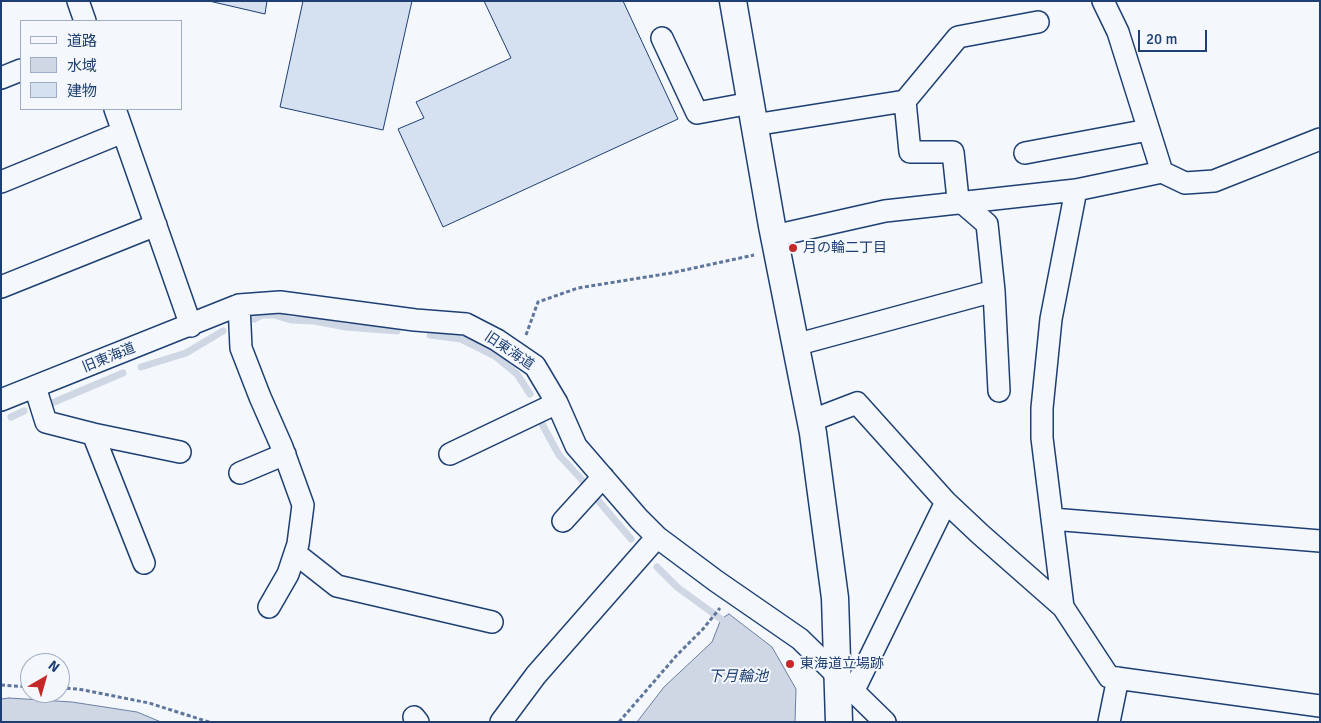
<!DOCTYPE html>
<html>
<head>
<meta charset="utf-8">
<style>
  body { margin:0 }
  #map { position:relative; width:1321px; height:723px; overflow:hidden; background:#f4f7fb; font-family:Signika,"Noto Sans JP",sans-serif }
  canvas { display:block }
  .frame { position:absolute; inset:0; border:2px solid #1d3f73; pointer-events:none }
  .legend { position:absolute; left:20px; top:20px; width:162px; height:90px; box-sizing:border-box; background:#f4f7fb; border:1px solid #9eadc5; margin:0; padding:6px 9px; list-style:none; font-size:15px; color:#1d3f73 }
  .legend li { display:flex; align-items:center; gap:10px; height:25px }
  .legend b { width:25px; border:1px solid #9eadc5 }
  .north { position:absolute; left:20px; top:653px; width:50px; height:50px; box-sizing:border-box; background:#f4f7fb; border:1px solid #9eadc5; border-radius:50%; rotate:38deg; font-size:14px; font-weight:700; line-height:20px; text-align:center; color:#1d3f73 }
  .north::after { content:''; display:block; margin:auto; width:18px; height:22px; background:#c62828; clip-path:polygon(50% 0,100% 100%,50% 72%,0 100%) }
  .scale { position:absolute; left:1138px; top:30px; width:69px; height:22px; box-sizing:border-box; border:2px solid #1d3f73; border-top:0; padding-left:6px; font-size:15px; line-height:18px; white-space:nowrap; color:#1d3f73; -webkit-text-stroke:4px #f4f7fb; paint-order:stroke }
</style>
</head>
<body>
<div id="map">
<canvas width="1321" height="723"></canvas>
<div class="frame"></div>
<ul class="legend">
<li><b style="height:6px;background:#f4f7fb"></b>道路</li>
<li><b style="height:14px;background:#cfd7e4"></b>水域</li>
<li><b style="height:14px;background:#d5e0f0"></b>建物</li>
</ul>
<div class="north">N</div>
<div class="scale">20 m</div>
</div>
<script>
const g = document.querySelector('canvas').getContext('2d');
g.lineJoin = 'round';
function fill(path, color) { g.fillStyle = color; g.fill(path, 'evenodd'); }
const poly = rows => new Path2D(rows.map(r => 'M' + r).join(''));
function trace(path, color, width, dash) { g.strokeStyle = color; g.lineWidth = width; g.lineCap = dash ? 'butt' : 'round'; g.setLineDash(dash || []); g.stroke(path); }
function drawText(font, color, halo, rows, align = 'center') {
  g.font = font + ' Signika,"Noto Sans JP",sans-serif'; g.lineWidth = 4; g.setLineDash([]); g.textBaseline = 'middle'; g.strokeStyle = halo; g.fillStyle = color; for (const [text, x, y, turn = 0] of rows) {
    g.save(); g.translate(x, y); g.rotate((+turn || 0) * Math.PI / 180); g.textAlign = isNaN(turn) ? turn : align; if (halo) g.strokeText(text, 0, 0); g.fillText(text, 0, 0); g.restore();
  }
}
const water = poly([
  [729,614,772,647,796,689,795,722,637,722,664,687,712,642,721,619,729,614],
  [9,698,72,702,137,712,161,722,1,722,1,699,9,698]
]);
fill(water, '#cfd7e4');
trace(water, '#687fa3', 1);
trace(poly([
  [254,319,262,315,274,315,291,320,314,321,346,327,397,331],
  [430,335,461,339,495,356,517,374,530,394],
  [141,367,186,353,223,331],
  [52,403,123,373],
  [11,417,24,411],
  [542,424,559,455,583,481],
  [596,498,631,539],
  [657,567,677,587,721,619]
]), '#cfd7e4', 7);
const building = poly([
  [209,1,267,1,265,14,209,1],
  [303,1,412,1,383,130,280,107,303,1],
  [484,1,623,1,678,119,443,227,398,129,424,118,416,102,511,58,484,1]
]);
fill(building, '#d5e0f0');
trace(building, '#1d3f73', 1);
const minor = poly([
  [78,1,85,21],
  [1103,1,1118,32,1162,172],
  [662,38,697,113,751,103],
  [1,78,21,70],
  [905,101,958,37,1038,22],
  [115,109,191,326],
  [754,125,905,101,910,152,953,152,958,199,987,224,994,291,999,391],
  [1025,153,1148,130],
  [1,182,123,132],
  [774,236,885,211,1076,190,1162,172,1185,183,1214,181,1320,139],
  [1,287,156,225],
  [239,305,241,348,260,397,282,447,303,505,298,544,288,574,269,607],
  [795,345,994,291],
  [35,387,46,422,93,434,144,563],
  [1,400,239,305,280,302,415,320,466,324,497,340,535,366,557,403,576,446,639,519,657,537,716,581,800,639,885,722],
  [810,421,857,403,946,502,980,534,1063,607,1109,677,1320,706],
  [93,434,180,452],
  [450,454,557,403],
  [240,473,285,454],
  [1052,519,1320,541],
  [563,521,603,477],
  [295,553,337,586,492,622],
  [1063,607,1042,438,1042,408,1051,319,1076,190],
  [853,692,946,502],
  [414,717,418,722],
  [501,722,536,675,657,537],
  [1109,722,1118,678]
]);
const tertiary = poly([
  [733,1,772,226,813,433,835,598,839,722]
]);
trace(minor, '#1d3f73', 24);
trace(tertiary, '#1d3f73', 29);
trace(poly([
  [526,335,538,302,578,288,671,273,754,255],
  [1,685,30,687],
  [60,688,78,689,149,703,209,722],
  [619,722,677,655,703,629,720,608]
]), '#5e769c', 3, [4, 2.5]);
trace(minor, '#f4f7fb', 21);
trace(tertiary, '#f4f7fb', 26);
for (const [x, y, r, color] of [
  [793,248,5,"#c62828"],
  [790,664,5,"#c62828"]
]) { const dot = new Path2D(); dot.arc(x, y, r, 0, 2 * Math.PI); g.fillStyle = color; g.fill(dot); trace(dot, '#f4f7fb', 2); }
drawText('14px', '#1d3f73', '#f4f7fb', [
  ["月の輪二丁目",803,248],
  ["東海道立場跡",800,664]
], 'left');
drawText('14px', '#1d3f73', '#f4f7fb', [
  ["旧東海道",509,351,34],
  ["旧東海道",109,358,-22]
]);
drawText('italic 15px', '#1d3f73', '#f4f7fb', [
  ["下月輪池",738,677]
]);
</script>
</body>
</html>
